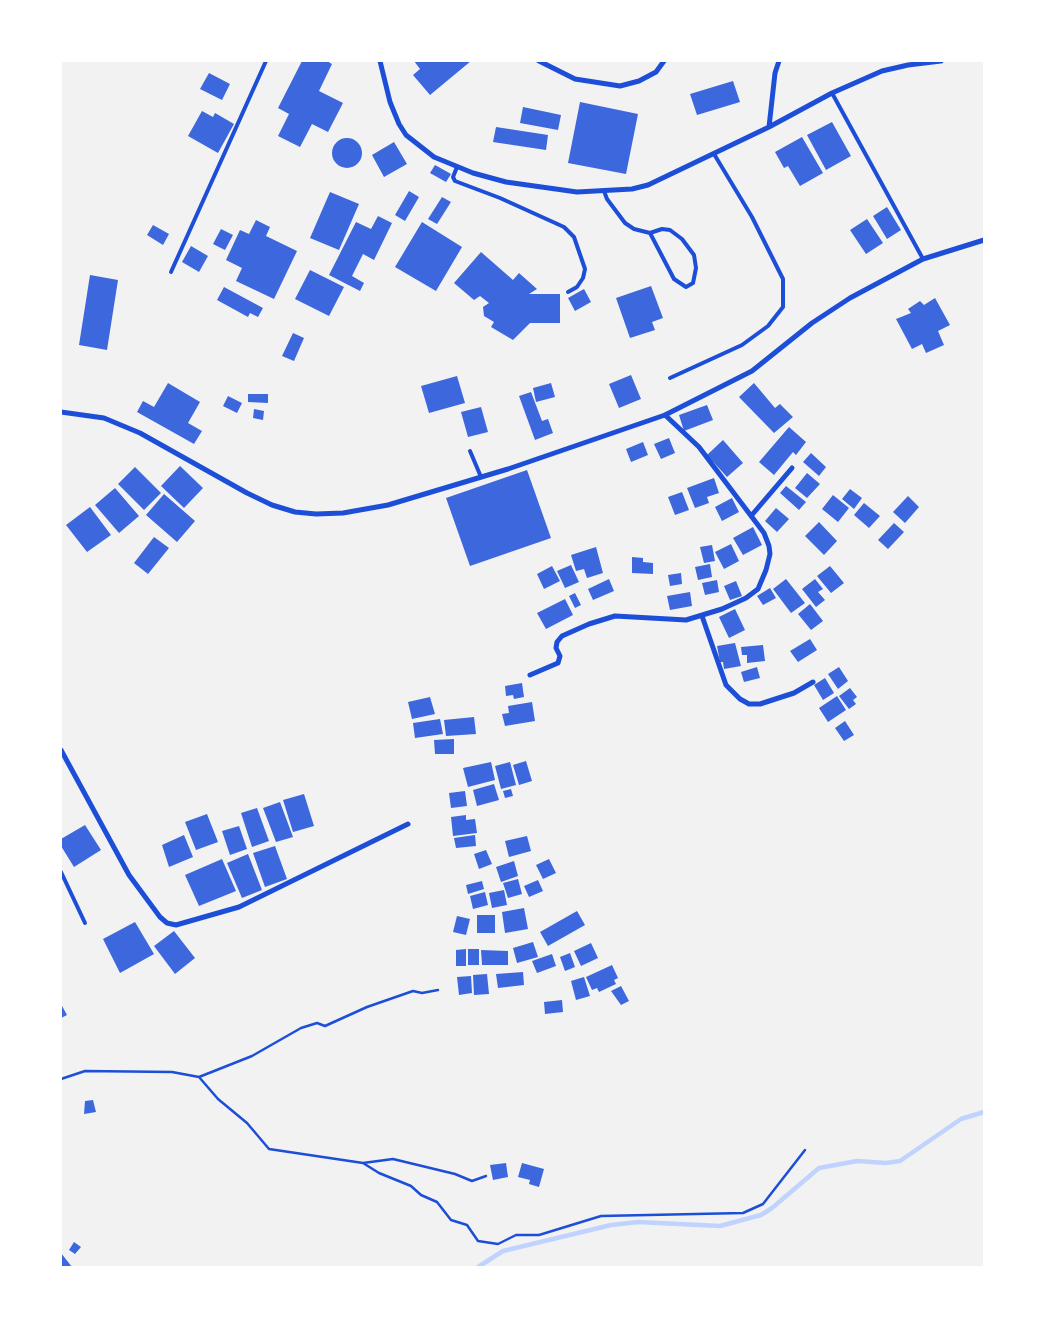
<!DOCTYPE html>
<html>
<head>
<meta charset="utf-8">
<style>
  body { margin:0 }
  #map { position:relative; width:1045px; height:1328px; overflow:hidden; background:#f2f2f2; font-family:Rubik,sans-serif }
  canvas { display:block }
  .frame { position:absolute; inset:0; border:62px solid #fff; pointer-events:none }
</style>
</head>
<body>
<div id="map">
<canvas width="1045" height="1328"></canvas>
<div class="frame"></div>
</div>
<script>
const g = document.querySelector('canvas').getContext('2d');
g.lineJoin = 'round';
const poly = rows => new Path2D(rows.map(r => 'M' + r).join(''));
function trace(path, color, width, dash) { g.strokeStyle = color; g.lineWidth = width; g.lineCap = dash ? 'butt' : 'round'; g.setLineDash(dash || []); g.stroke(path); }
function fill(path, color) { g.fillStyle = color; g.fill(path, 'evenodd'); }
trace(poly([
  [478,1267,503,1251,611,1225,638,1222,720,1226,761,1215,772,1208,819,1168,857,1161,886,1163,900,1161,961,1119,984,1112]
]), '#bfd3fe', 4.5);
fill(poly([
  [302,61,327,61,332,64,319,91,343,103,328,132,312,124,300,147,278,136,289,114,278,108],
  [414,61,471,61,430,95,413,75,420,69],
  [209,73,230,84,222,100,200,89],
  [733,81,740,102,697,115,690,94],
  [580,102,638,114,626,174,568,163],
  [523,107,561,115,558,130,520,123],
  [202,111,213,117,215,113,234,124,218,153,188,136],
  [832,122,851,156,826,170,807,135],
  [496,127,548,135,546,150,493,142],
  [802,137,823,173,800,186,788,166,784,168,775,152],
  '332 153a15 15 0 1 1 30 0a15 15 0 1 1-30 0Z',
  [394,142,407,164,384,177,372,155],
  [435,165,451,174,446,182,430,173],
  [409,191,419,197,405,221,395,215],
  [330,192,359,204,339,250,310,238],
  [442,197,451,202,437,224,428,219],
  [887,207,901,230,887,239,873,216],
  [378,216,392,223,374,260,363,254,352,276,364,283,360,291,329,275,356,222,371,229],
  [867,219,883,243,866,254,850,230],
  [256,220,270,227,266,236,297,251,274,299,236,281,242,268,226,260,240,230,249,234],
  [422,222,462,247,436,291,395,267],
  [153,225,169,234,163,245,147,235],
  [221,229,233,235,225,250,213,244],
  [191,246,208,256,199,272,182,262],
  [481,252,513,280,519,273,537,289,529,294,560,294,560,323,530,323,513,340,491,327,494,322,484,316,483,307,489,303,480,296,474,300,454,283],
  [310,270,344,287,329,316,295,299],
  [90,275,118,280,107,350,79,345],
  [651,286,663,318,652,322,655,330,630,338,616,298],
  [224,287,263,308,258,317,250,313,248,317,217,300],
  [584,289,591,302,575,311,568,298],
  [935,298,950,325,938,331,944,345,926,353,922,344,912,349,896,319,911,313,908,309,920,301,924,305],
  [293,333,304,338,294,361,282,356],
  [631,375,641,399,619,408,609,384],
  [457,376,465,403,429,413,421,386],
  [168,383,200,402,188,423,202,431,194,444,137,412,143,401,154,407],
  [551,383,555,397,536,402,533,388],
  [754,383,775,408,780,404,793,417,774,433,739,397],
  [531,392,542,421,548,419,553,433,535,440,519,396],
  [248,394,268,394,268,403,248,402],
  [228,396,242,403,237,413,223,406],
  [707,405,713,420,684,431,679,415],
  [481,407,488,432,468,437,461,412],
  [254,409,264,411,263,420,253,418],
  [789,427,806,442,796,455,793,452,774,475,759,462],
  [669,438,675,453,661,459,654,444],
  [723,440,743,463,727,477,707,455],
  [643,442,648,455,631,462,626,449],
  [811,453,826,467,819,476,803,462],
  [180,466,203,488,184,508,161,486],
  [135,467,161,493,144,510,118,484],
  [527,470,551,538,470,566,446,498],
  [807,473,820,484,807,498,795,488],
  [714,478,719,493,707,497,709,503,695,508,687,488],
  [786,486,806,502,799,510,780,493],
  [115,488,139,516,119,533,95,505],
  [850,489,862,498,854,509,842,499],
  [682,492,689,510,675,515,668,497],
  [164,494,195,521,177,542,146,515],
  [833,495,849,508,838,522,822,509],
  [908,496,919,507,905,523,893,512],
  [732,498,739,512,722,521,715,507],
  [864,503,880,516,869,528,854,515],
  [90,507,111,535,87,552,66,525],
  [776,508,789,519,777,532,765,521],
  [819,522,837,541,824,555,805,536],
  [894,523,904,532,888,549,878,540],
  [753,527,762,545,743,555,733,538],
  [154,537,169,548,148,574,134,563],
  [731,544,739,561,724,569,715,552],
  [712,545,715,561,704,563,700,547],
  [596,547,603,573,587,578,584,569,576,571,571,555],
  [632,557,643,558,643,562,653,563,653,574,632,573],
  [710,564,712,577,698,580,695,567],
  [571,565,579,582,565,588,557,571],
  [552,566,560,581,544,589,537,574],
  [830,566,844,583,831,593,817,576],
  [681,573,682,584,670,586,668,575],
  [609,579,614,591,593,600,588,589],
  [786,579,805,603,791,613,773,589],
  [815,579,823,589,818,592,825,600,816,607,802,589],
  [717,580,719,592,705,595,702,583],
  [736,581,742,596,730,600,724,586],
  [770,588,776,598,763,605,757,596],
  [690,592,692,606,670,610,667,596],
  [575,593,581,605,575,608,569,596],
  [565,599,573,615,546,629,537,613],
  [810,604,823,621,811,630,798,614],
  [735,609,745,630,729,638,719,617],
  [810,639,817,650,798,662,790,651],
  [735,643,741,666,724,669,723,662,720,662,717,646],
  [763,645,765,661,747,663,747,655,742,655,741,647],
  [757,667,760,678,744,682,741,672],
  [839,667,848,681,838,689,828,674],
  [825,678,834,693,823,700,814,685],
  [522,683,524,697,514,699,513,695,506,696,505,686],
  [850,688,857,697,853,700,856,704,849,709,839,696],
  [837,696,846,710,828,722,819,708],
  [430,697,435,714,412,719,408,702],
  [532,702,535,721,505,726,502,714,509,713,508,706],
  [474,717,476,734,446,736,444,720],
  [440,719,443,734,415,738,413,723],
  [845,721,854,735,844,741,835,728],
  [454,739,454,754,435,754,434,740],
  [526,761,532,781,519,785,513,765],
  [491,762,495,780,468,787,463,768],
  [510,762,516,785,501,789,495,766],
  [494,784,499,800,477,806,473,790],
  [511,789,513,796,505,798,503,791],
  [465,791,467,806,451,808,449,793],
  [304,794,314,826,293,832,283,800],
  [280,802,293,837,276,842,263,808],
  [257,808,269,841,252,847,241,813],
  [207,814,218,842,196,850,185,822],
  [466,815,466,820,475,819,477,833,453,836,451,817],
  [85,825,101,850,74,867,61,846,61,839],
  [239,826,247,849,230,855,222,831],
  [184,835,193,857,169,867,162,845],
  [475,835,476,846,456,848,454,838],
  [527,836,531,851,509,857,505,841],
  [275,846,287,879,265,887,253,853],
  [486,850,492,864,479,869,474,854],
  [248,854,262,890,242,898,227,863],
  [222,859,236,891,199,906,185,875],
  [549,859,556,873,543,879,536,865],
  [514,861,518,876,501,882,496,867],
  [518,879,522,894,508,898,503,883],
  [538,880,543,891,529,897,524,886],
  [482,881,484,889,468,894,466,885],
  [504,890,507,905,492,908,489,893],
  [485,892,488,905,473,909,470,896],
  [524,908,528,929,505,933,502,912],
  [577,911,585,925,548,946,540,932],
  [477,915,495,915,495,933,477,933],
  [457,916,470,919,466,935,453,932],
  [135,922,154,954,120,973,103,939],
  [174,931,195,958,175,974,154,946],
  [533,942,538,957,517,963,513,948],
  [591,943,598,958,581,966,574,951],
  [466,949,466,966,456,966,456,950],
  [468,949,479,949,479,965,468,965],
  [481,950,508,951,508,965,482,965],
  [570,953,575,967,565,971,560,957],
  [552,954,556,966,537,973,532,961],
  [612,965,618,978,614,980,616,984,599,992,597,988,592,990,586,977],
  [523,972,524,985,498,988,496,974],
  [487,974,489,994,474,995,473,975],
  [471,976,472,993,459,995,457,977],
  [584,977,590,996,576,1000,571,981],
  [621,986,629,1001,621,1005,611,991],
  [562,1000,563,1012,545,1014,544,1002],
  [61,1004,67,1015,61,1018],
  [93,1100,96,1112,84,1114,85,1101],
  [506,1163,508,1177,493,1180,490,1165],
  [522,1163,544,1169,539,1187,529,1184,530,1180,518,1177],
  [74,1242,81,1247,75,1254,69,1250],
  [61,1253,72,1267,61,1267]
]), '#3d67dc');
trace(poly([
  [199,1077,252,1056,301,1028,317,1023,325,1026,367,1007,413,991,422,993,438,990],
  [61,1079,85,1071,172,1072,199,1077,218,1099,247,1123,269,1149,363,1163,393,1159,455,1174,472,1181,486,1176],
  [363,1163,379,1173,411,1186,421,1195,437,1202,451,1220,467,1225,478,1241,498,1244,516,1235,539,1235,601,1216,743,1213,763,1204,805,1150]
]), '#1d4ed8', 2.5);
trace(poly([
  [832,93,923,259],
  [457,167,453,177,455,181,500,198,564,227,574,237,585,269,583,278,577,287,568,292],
  [604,191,607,199,625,223,634,229,650,233,674,279,686,287,693,283,696,268,694,255,682,239,670,230,662,229,650,233],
  [171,272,266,61],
  [670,378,742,345,768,326,783,307,783,279,752,217,714,154],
  [470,451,481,477],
  [61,872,85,923]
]), '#1d4ed8', 4);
trace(poly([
  [380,61,390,102,399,124,406,135,434,157,473,173,506,182,577,192,632,189,648,185,769,127,832,93,882,71,908,65,941,61],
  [539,61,575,79,620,86,639,81,656,72,664,61],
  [769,127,775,73,779,61],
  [61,412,104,418,140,433,247,493,272,505,295,512,316,514,343,513,388,505,508,469,665,415,752,371,812,323,850,298,923,259,984,240],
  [751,516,792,468],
  [702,616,726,685,740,699,749,704,760,704,794,693,813,682],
  [530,675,558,663,560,656,556,648,557,642,562,636,589,624,615,616,686,620,722,609,746,598,758,589,766,570,770,554,769,546,764,533,699,447,665,415],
  [61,750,129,875,160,917,167,923,176,925,239,907,408,824]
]), '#1d4ed8', 5);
</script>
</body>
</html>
